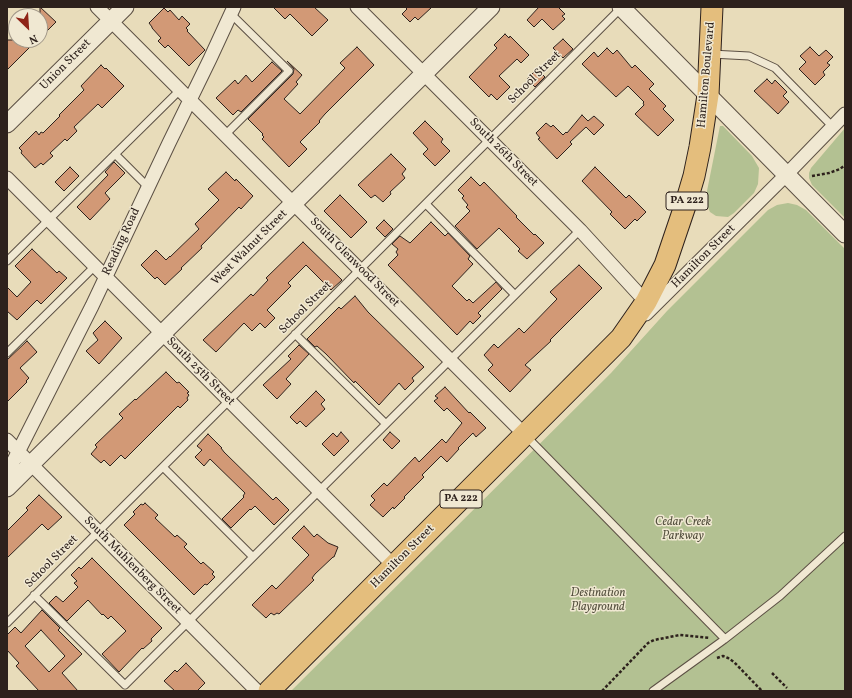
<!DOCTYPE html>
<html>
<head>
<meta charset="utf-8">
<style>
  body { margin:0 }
  #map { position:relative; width:852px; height:698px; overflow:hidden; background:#e8dcba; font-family:Vollkorn,serif }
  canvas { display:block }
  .frame { position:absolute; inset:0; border:8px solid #2d211c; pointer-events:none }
  .north { position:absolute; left:8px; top:8px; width:40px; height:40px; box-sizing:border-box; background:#f0e8d2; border:1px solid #a29889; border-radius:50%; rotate:155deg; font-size:11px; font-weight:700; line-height:16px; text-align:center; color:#2d211c }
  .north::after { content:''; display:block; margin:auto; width:14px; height:18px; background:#8f2418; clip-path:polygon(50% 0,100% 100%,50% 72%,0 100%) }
</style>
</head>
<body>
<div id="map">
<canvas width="852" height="698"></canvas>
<div class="frame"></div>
<div class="north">N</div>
</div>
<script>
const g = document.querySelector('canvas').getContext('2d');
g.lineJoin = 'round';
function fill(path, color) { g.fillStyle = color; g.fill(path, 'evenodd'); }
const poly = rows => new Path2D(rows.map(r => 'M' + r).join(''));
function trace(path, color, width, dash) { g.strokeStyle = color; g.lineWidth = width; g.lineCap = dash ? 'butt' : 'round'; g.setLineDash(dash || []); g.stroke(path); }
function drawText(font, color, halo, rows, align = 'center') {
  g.font = font + ' Vollkorn,serif'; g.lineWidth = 3; g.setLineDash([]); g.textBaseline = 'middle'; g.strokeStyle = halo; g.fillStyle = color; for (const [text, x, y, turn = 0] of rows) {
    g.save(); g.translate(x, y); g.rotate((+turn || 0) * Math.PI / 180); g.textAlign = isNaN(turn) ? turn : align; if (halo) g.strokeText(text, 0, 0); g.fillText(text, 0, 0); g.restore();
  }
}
fill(poly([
  [720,126,723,126,752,156,759,168,758,184,754,193,734,213,728,217,716,216,710,212,705,201],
  [845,128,845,218,812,185,809,178,809,173,811,168],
  [788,203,797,205,806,210,845,249,845,691,291,691,611,373,667,311,768,210,777,205]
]), '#b3c192');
const building = poly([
  [40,7,56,22,40,38,40,7],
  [273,7,314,7,328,20,312,36,290,14,285,19,273,7],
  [405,7,432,7,418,20,415,17,410,22,402,14,407,9,405,7],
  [539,7,558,7,565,14,562,16,565,19,553,30,542,19,534,27,527,20,539,7],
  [164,8,168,12,170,10,179,20,182,16,190,24,186,28,188,30,187,31,205,50,189,66,168,45,165,48,158,41,161,38,152,28,152,27,149,23,164,8],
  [505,34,509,38,510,36,529,55,521,63,517,59,499,76,510,87,497,100,491,94,489,97,469,77,497,48,494,45,505,34],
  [563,39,573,49,563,58,553,48,563,39],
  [7,40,37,40,7,70,7,40],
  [357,47,374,65,325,114,319,121,320,122,300,142,307,149,289,167,262,139,264,137,262,135,263,134,248,119,293,74,294,69,287,61,302,75,296,82,298,84,284,99,300,114,345,68,340,63,357,47],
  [810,47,819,56,826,50,833,57,827,63,830,65,823,72,825,75,815,85,799,69,806,62,800,56,810,47],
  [607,48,613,54,617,50,632,68,635,65,654,84,649,89,666,106,663,109,674,120,658,136,635,114,644,105,643,103,644,102,628,86,616,97,582,64,594,52,598,57,607,48],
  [272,62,282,71,241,112,238,110,233,115,216,98,235,80,238,84,246,75,252,82,272,62],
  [101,65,105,69,106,68,124,86,102,108,98,104,74,127,77,131,67,141,65,139,50,153,53,156,43,165,41,163,35,168,21,153,22,151,19,148,36,131,39,135,41,132,43,133,60,116,59,115,84,90,81,86,101,65],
  [537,69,545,77,535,87,527,79,537,69],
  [767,79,772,84,775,80,787,92,783,96,789,102,778,114,754,91,767,79],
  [582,115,588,121,594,116,604,125,594,135,586,127,570,142,572,144,557,159,538,139,540,138,536,133,546,123,551,127,553,125,563,135,566,132,567,133,582,115],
  [425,121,443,139,441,142,450,151,435,166,423,154,428,149,413,133,425,121],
  [391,154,406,169,402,174,405,178,390,192,391,194,383,202,375,195,371,198,358,185,391,154],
  [114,162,125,173,105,193,110,199,90,220,77,207,108,175,105,172,114,162],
  [70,167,79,176,64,191,55,182,70,167],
  [595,167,626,198,629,195,646,212,637,221,635,219,625,229,610,214,612,212,582,181,595,167],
  [226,172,235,181,236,179,253,196,241,209,239,207,201,246,202,248,181,268,182,269,165,285,157,277,155,279,141,265,156,250,166,260,170,256,170,257,199,229,195,224,219,200,208,189,226,172],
  [471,177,480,186,484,182,517,216,516,217,534,235,535,234,544,243,527,259,518,251,520,249,499,228,477,249,455,226,470,211,466,207,468,205,462,198,464,196,458,190,471,177],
  [340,195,367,222,351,238,324,211,340,195],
  [384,220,393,229,385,237,376,228,384,220],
  [431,222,445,236,448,233,470,256,468,259,473,264,452,286,467,301,469,299,473,303,496,282,502,289,478,313,481,316,473,324,470,321,457,335,388,265,398,255,396,252,398,249,392,244,400,236,410,243,431,222],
  [303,242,342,280,331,290,306,265,288,283,291,286,267,310,275,318,265,328,260,323,252,331,244,323,216,352,203,340,251,294,253,296,268,280,266,278,303,242],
  [32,249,57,273,59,271,67,278,41,304,37,300,17,320,7,311,7,287,17,297,31,282,15,266,32,249],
  [579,265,602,288,550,340,551,341,525,365,531,370,510,392,488,370,493,365,484,355,494,344,498,348,519,328,524,333,557,299,550,292,579,265],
  [355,296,368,312,424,367,412,378,414,381,405,390,399,383,379,405,355,381,354,383,326,354,317,346,315,347,307,339,339,307,341,309,355,296],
  [105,321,122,338,99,364,86,351,98,340,93,333,105,321],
  [27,341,37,352,20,368,29,378,26,381,27,382,7,402,7,360,27,341],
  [299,345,309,354,286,379,291,384,277,399,263,385,291,359,288,356,299,345],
  [166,372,177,383,179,382,189,392,187,393,189,395,187,398,188,400,180,408,178,406,125,459,121,455,110,466,104,460,101,463,91,454,97,447,95,445,123,418,119,414,135,399,136,400,166,372],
  [445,387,469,413,470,412,486,428,476,437,473,433,458,448,459,449,447,462,441,456,422,475,424,477,404,497,405,498,394,509,393,507,383,517,370,505,375,500,371,496,384,483,387,486,415,457,419,462,442,439,446,443,462,423,447,408,444,411,434,401,438,398,435,396,445,387],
  [316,391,325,400,321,404,325,409,306,427,300,421,297,424,290,417,316,391],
  [341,432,349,441,334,456,322,444,333,433,337,437,341,432],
  [390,432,400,441,392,449,383,440,390,432],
  [208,434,222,448,221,448,224,452,273,500,276,497,289,510,274,525,255,506,251,510,250,509,231,528,222,519,244,497,243,496,245,493,210,459,204,466,195,457,202,450,197,446,208,434],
  [39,495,62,517,48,530,42,524,7,558,7,531,28,510,26,508,39,495],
  [145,503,158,515,155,518,175,537,177,535,187,544,184,547,201,564,203,562,214,572,212,574,215,577,207,585,205,584,194,595,124,525,135,514,133,512,141,504,143,505,145,503],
  [304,526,314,537,317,534,328,543,338,547,334,557,333,557,315,574,312,578,314,580,279,614,277,613,274,615,271,613,266,618,252,605,272,585,276,589,309,555,292,538,304,526],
  [92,558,162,628,151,639,152,641,143,649,142,648,119,672,102,654,126,631,111,616,108,619,103,614,102,615,88,600,67,621,49,603,56,596,63,602,78,587,74,583,77,581,71,575,79,567,81,569,92,558],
  [42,610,60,628,58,630,82,654,62,673,78,691,39,691,16,666,19,663,7,650,7,635,15,627,21,633,42,610],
  [41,630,65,656,49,672,25,646,41,630],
  [186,663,205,683,197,691,175,691,164,681,175,670,177,672,186,663]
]);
fill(building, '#d29976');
trace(building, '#2d211c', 1);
const service = poly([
  [711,54,749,56,775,68,833,127],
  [225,135,289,71,231,14],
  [115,154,148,187],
  [426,204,515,295],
  [7,261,180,90],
  [295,334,386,424],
  [7,353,95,266],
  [526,436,725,639],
  [163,467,253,557],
  [34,595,125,685,580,230],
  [7,623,621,8],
  [653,691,725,639,780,596,845,536]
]);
const minor = poly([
  [97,7,525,435],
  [357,7,580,230,646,302],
  [7,178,394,566],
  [646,314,786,175,845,114],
  [7,440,257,691],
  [7,474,92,306,169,143,210,59,234,7]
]);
const tertiary = poly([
  [621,7,845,234],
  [7,124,125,7],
  [7,488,491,7]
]);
const primary = poly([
  [269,691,621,338,646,302,665,265,686,203,694,176,700,147,708,95,712,7]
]);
trace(service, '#5c5044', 9);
trace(minor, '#5c5044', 15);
trace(tertiary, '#5c5044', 19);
trace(primary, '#2d211c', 23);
trace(poly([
  [812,176,829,173,840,169,845,165],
  [717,658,723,656,728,658,734,662,762,691],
  [772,673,787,688],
  [602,691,648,643,654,640,680,635,710,638]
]), '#2d211c', 2.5, [3, 2]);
trace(service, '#f0e8d2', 7);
trace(minor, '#f0e8d2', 13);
trace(tertiary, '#f0e8d2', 17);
trace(primary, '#e4be7d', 21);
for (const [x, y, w] of [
  [687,201,42],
  [461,499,42]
]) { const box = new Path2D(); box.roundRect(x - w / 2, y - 9, w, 18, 3); g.fillStyle = '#f0e8d2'; g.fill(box); trace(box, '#2d211c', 1); }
drawText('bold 11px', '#2d211c', null, [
  ["PA 222",687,201],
  ["PA 222",461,499]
]);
drawText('12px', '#2d211c', '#f0e8d2', [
  ["Union Street",66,65,-45],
  ["Hamilton Boulevard",707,75,-85],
  ["School Street",535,78,-45],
  ["South 26th Street",503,153,45],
  ["Reading Road",122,242,-65],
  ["West Walnut Street",250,248,-45],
  ["Hamilton Street",704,257,-45],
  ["South Glenwood Street",354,263,45],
  ["School Street",306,308,-45],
  ["South 25th Street",200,372,45],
  ["Hamilton Street",403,557,-45],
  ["School Street",52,562,-45],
  ["South Muhlenberg Street",132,566,45]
]);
drawText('italic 12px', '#55513f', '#f0e8d2', [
  ["Cedar Creek",683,523],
  ["Parkway",683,537],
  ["Destination",598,594],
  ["Playground",598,608]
]);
</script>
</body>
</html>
